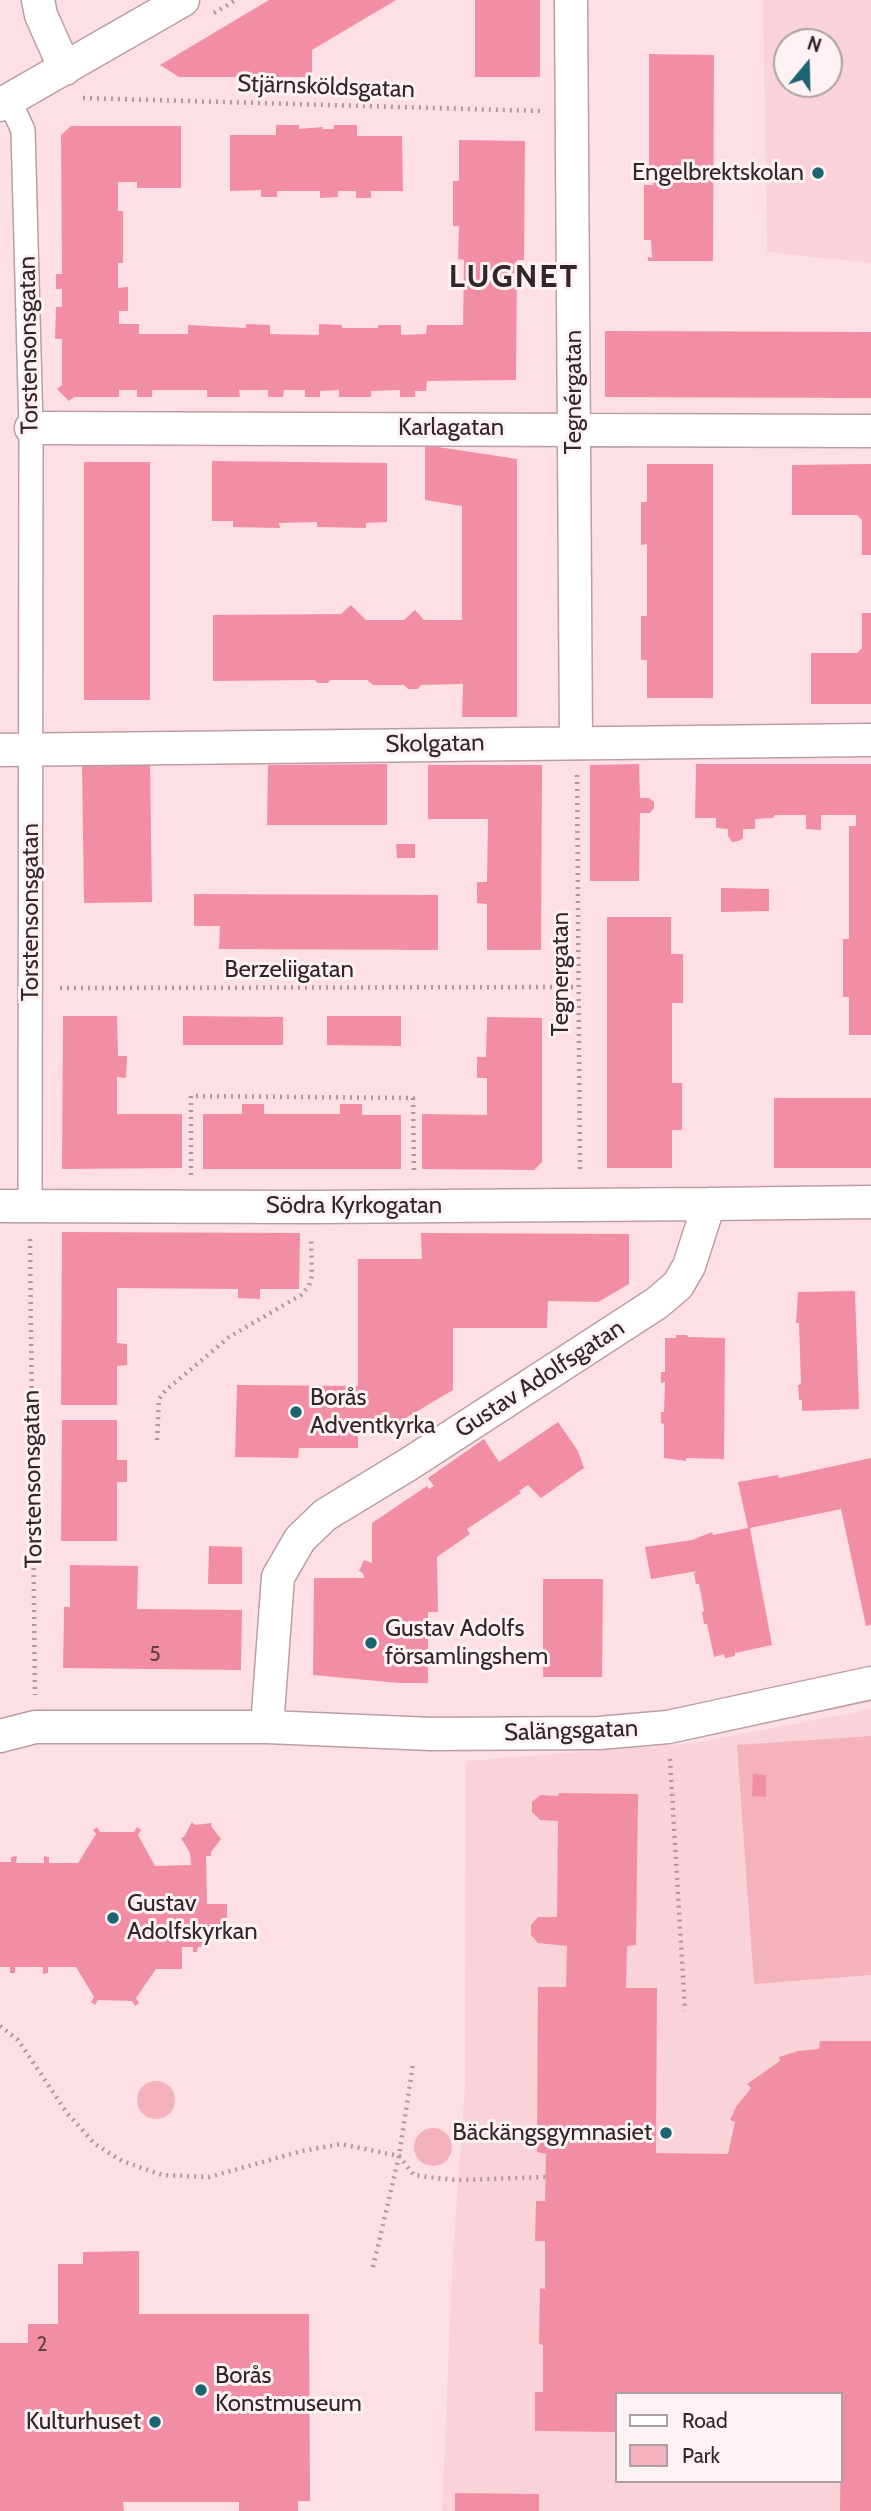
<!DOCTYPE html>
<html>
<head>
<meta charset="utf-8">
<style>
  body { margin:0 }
  #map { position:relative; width:871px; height:2511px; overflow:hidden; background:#fedfe5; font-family:Cabin,sans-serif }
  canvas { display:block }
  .legend { position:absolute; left:615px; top:2392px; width:228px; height:91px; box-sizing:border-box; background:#fef2f4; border:2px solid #aca0a3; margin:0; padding:9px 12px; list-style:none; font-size:21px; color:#322629 }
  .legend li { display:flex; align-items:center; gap:14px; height:35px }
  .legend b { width:35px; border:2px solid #aca0a3 }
  .north { position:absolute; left:773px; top:28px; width:70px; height:70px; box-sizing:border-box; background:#fef2f4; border:2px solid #aca0a3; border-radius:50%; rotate:19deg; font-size:19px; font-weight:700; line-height:28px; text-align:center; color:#322629 }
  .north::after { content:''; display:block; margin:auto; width:24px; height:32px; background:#1d6473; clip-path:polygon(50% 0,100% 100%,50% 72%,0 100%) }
</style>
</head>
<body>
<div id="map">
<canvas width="871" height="2511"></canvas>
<ul class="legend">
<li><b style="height:9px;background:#fff"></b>Road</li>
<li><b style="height:19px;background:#f4b2bf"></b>Park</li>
</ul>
<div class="north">N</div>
</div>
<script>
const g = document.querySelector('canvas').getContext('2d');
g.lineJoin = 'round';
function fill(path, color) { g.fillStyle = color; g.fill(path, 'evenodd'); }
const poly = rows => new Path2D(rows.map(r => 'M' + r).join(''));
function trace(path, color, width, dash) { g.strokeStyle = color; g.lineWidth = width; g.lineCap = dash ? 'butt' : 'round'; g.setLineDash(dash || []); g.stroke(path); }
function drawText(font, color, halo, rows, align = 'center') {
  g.font = font + ' Cabin,sans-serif'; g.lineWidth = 6; g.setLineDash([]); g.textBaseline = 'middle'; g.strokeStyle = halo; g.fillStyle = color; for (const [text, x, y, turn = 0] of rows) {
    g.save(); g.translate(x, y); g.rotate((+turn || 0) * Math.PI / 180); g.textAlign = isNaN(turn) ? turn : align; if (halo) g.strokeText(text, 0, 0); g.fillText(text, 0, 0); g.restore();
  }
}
fill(poly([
  [763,0,871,0,871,263,767,252],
  [787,42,829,42,829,84,787,84],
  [871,1709,871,2511,442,2511,453,2252,465,2086,466,1761,696,1743],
  [617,2394,841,2394,841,2481,617,2481]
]), '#fad2da');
fill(poly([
  [871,1736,871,1975,754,1984,737,1745],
  '137 2100a19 19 0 1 1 38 0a19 19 0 1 1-38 0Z',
  '414 2147a19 19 0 1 1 38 0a19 19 0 1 1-38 0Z'
]), '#f4b2bf');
fill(poly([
  [269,0,396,0,312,50,312,77,179,77,160,65],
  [475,0,540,0,540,77,475,77],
  [649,54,714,55,713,261,648,261,648,257,652,258,651,240,644,240,644,185,653,185,653,167,649,166],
  [276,125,299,125,299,129,323,127,323,129,334,129,334,125,357,125,357,136,402,136,403,191,371,191,371,198,356,198,356,191,338,191,338,197,320,198,320,191,277,191,277,197,261,197,261,190,230,191,230,135,276,135],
  [71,126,181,126,181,188,137,188,137,182,118,182,118,211,123,211,123,263,118,263,118,288,128,287,128,311,119,311,119,324,139,324,139,334,188,334,188,325,246,328,246,324,270,325,270,334,319,335,319,324,342,325,342,328,378,328,378,325,401,325,401,335,426,334,427,325,463,325,464,260,458,259,459,226,453,226,453,181,459,181,459,140,525,141,524,260,517,260,516,380,427,381,426,391,415,391,415,397,400,397,400,390,371,391,371,397,339,397,339,390,320,391,320,397,305,397,305,390,284,390,283,397,268,397,268,390,239,390,240,397,207,397,207,390,152,390,152,397,137,397,137,390,119,390,119,397,74,397,69,401,57,389,62,385,62,339,55,339,56,307,62,307,62,289,56,289,56,274,62,274,61,135],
  [605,331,871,332,871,398,605,397],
  [425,445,517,459,517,717,462,717,463,684,421,685,418,689,408,689,404,685,373,685,367,680,330,680,328,683,318,683,315,680,213,681,213,615,341,614,351,605,366,620,404,620,415,610,424,620,462,620,462,506,425,500],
  [212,461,387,463,387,522,366,523,366,528,317,527,317,522,279,523,280,528,233,527,233,521,212,521],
  [84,462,150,462,150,700,84,700],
  [647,464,713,464,713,698,647,698,647,660,641,660,641,616,647,616,647,544,641,545,641,502,647,502],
  [871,464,871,555,862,555,862,520,857,515,792,515,792,465],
  [862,613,871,613,871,704,811,704,811,653,857,653,862,648],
  [82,764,150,764,152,902,84,903],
  [387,764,387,825,267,825,268,765],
  [639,764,640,798,649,798,654,802,654,808,650,813,640,813,639,881,590,881,590,765],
  [696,764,871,764,871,1035,849,1035,849,997,843,997,843,939,849,939,849,826,856,826,856,815,821,815,821,830,806,829,806,815,775,815,773,818,755,819,755,829,743,829,743,838,739,841,732,842,728,836,728,829,716,828,716,818,695,818],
  [428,765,542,765,541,950,487,950,487,904,477,903,477,882,487,882,488,819,428,819],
  [396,844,415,844,415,858,397,858],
  [721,888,769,889,769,911,721,912],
  [194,894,438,895,438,950,219,949,220,926,194,926],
  [607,917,671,917,671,954,683,954,683,1003,672,1003,672,1083,682,1083,682,1130,672,1130,672,1168,607,1168],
  [63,1016,117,1016,118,1056,127,1056,126,1078,117,1077,117,1114,182,1114,182,1168,62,1169],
  [183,1016,283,1017,283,1045,183,1045],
  [327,1016,401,1016,401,1046,327,1045],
  [487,1017,542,1018,542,1162,534,1170,422,1169,422,1114,487,1115,487,1078,477,1078,477,1057,486,1057],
  [774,1098,871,1098,871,1168,774,1168],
  [242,1104,264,1104,264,1114,340,1114,340,1104,362,1104,362,1115,401,1115,401,1169,203,1169,203,1114,242,1114],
  [62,1232,300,1233,299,1289,260,1289,260,1299,238,1298,238,1289,117,1288,117,1343,127,1344,127,1365,117,1366,117,1405,61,1405],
  [421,1233,629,1234,629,1284,598,1302,548,1301,547,1328,453,1328,453,1390,399,1422,358,1422,358,1448,299,1448,298,1458,235,1457,237,1385,358,1386,358,1259,422,1259],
  [855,1291,859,1409,802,1411,802,1400,799,1400,798,1385,801,1384,799,1323,796,1323,798,1292],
  [676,1335,687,1335,688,1337,725,1338,724,1459,686,1458,686,1461,664,1458,664,1424,661,1423,661,1412,664,1412,665,1382,661,1383,661,1372,665,1372,665,1338,676,1338],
  [62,1420,117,1420,117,1460,127,1460,127,1482,117,1482,117,1541,61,1541],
  [558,1422,578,1451,584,1468,541,1498,528,1485,519,1491,521,1493,467,1529,470,1534,437,1557,438,1612,428,1612,428,1683,399,1683,313,1675,314,1578,364,1578,363,1573,359,1571,364,1560,372,1563,372,1523,427,1486,429,1489,434,1486,428,1478,484,1439,499,1462],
  [871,1458,871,1625,866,1626,841,1509,750,1528,772,1645,735,1653,735,1656,725,1658,724,1654,714,1657,707,1624,704,1624,702,1612,704,1611,699,1584,696,1584,694,1573,697,1571,651,1579,645,1547,692,1540,712,1532,713,1535,748,1528,738,1482,778,1475,779,1478],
  [209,1546,242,1547,242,1584,208,1584],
  [70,1565,138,1566,137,1609,242,1610,241,1670,63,1668,64,1607,70,1607],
  [543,1579,603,1579,602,1677,543,1677],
  [753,1774,766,1775,766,1797,752,1796],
  [559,1793,638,1794,636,1945,627,1946,626,1988,657,1988,656,2153,728,2154,735,2122,730,2120,736,2107,751,2088,747,2084,780,2061,779,2057,798,2051,819,2049,820,2041,871,2041,871,2511,840,2511,841,2394,617,2394,617,2432,535,2431,535,2392,543,2392,543,2345,539,2344,540,2288,545,2289,545,2241,535,2241,536,2201,545,2201,546,2154,537,2152,538,1987,566,1987,567,1946,538,1943,531,1935,531,1925,538,1917,557,1917,558,1821,540,1820,532,1812,532,1802,540,1795,558,1796],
  [192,1822,195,1825,212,1823,211,1826,221,1839,211,1852,211,1856,206,1856,207,1904,227,1904,227,1931,208,1931,209,1946,198,1947,197,1952,193,1952,193,1947,182,1947,182,1969,156,1969,136,1998,139,2003,135,2006,132,2001,98,2000,95,2005,91,2002,94,1997,76,1967,48,1967,48,1973,43,1974,43,1967,15,1967,15,1973,10,1973,10,1967,0,1967,0,1862,11,1862,11,1857,17,1856,16,1863,44,1863,44,1856,49,1857,49,1863,78,1863,96,1834,93,1830,97,1827,100,1832,134,1832,137,1827,141,1830,138,1835,155,1866,191,1865,190,1853,181,1838,184,1837],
  [139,2251,139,2314,309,2314,310,2501,298,2501,298,2511,239,2511,239,2502,123,2502,124,2511,0,2511,0,2343,28,2343,28,2324,58,2324,58,2264,83,2264,83,2252],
  [455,2493,539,2494,539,2511,455,2511]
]), '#f18ea5');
const pedestrian = poly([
  [9,100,23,130,31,428,30,1206]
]);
const minor = poly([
  [38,0,41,15,65,69],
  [571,0,576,743],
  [0,105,183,0],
  [31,428,871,431],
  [0,750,871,740],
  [0,1206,311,1207,709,1204],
  [267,1727,278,1577,300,1539,325,1515,409,1464,657,1303,678,1285,689,1266,709,1204,871,1202],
  [0,1736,35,1727,267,1727,431,1734,599,1733,668,1727,871,1683]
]);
trace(pedestrian, '#bb9ea3', 26);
trace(minor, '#bb9ea3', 35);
trace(poly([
  [214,13,236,0],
  [83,98,540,111],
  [577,775,580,1172],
  [60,988,578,987],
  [191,1175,191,1096,413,1098,414,1173],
  [30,1239,35,1695],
  [157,1440,159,1399,165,1391,229,1337,301,1295,309,1286,312,1275,311,1239],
  [670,1759,685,2011],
  [0,2026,18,2040,67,2113,95,2144,122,2161,162,2175,209,2177,302,2151,341,2144,399,2156,414,2175,436,2178,458,2180,546,2177],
  [373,2267,399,2156,413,2064]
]), '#b0989d', 4.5, [2, 5]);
trace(pedestrian, '#fff', 23);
trace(minor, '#fff', 32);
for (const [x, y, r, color] of [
  [818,173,7,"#1d6473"],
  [296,1412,7,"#1d6473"],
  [371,1643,7,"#1d6473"],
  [113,1918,7,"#1d6473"],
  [666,2133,7,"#1d6473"],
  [201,2390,7,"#1d6473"],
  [155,2422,7,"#1d6473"]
]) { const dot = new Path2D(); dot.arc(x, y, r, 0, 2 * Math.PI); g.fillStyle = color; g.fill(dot); trace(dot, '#fef2f4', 2.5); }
drawText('21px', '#624048', null, [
  ["5",155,1655],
  ["2",42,2345]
]);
drawText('24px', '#322629', '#fef2f4', [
  ["Stjärnsköldsgatan",326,87,2],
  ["Torstensonsgatan",29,345,-91],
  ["Tegnérgatan",574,392,-90],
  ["Karlagatan",451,428],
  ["Skolgatan",435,744,-1],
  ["Torstensonsgatan",31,912,-90],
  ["Berzeliigatan",289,970],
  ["Tegnergatan",561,974,-90],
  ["Södra Kyrkogatan",354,1206],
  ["Gustav Adolfsgatan",540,1379,-33],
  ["Torstensonsgatan",33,1479,-91],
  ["Salängsgatan",571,1731,-2]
]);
drawText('24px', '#322629', '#fef2f4', [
  ["Engelbrektskolan",804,173,"right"],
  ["Borås",310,1398],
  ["Adventkyrka",310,1426],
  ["Gustav Adolfs",385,1629],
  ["församlingshem",385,1657],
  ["Gustav",127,1904],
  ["Adolfskyrkan",127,1932],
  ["Bäckängsgymnasiet",652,2133,"right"],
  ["Borås",215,2376],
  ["Konstmuseum",215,2404],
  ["Kulturhuset",141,2422,"right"]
], 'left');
g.letterSpacing = '2px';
drawText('bold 32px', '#322629', '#fef2f4', [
  ["LUGNET",514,278]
]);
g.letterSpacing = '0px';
</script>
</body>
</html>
